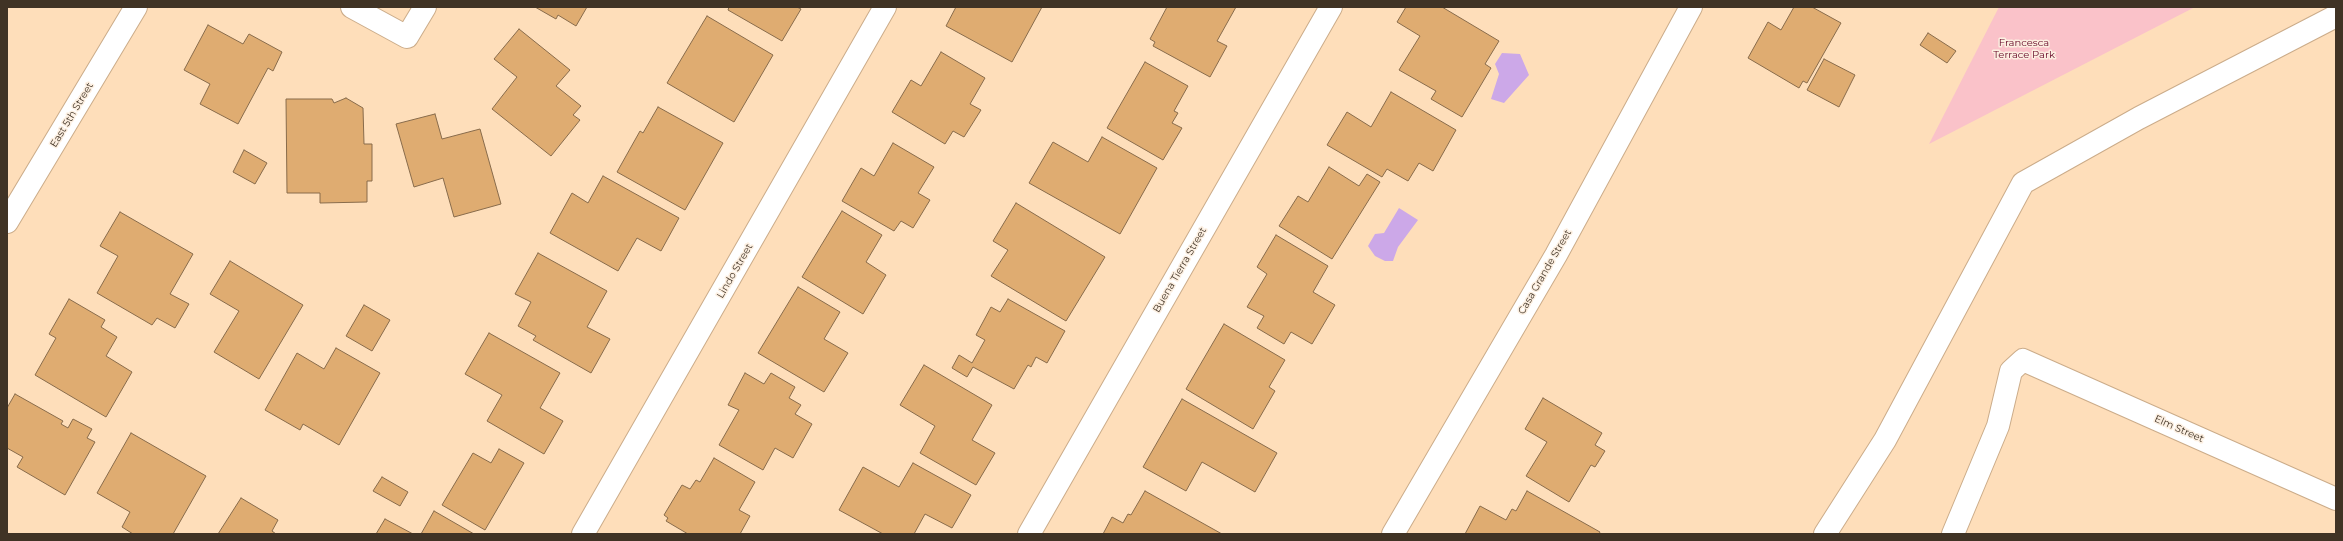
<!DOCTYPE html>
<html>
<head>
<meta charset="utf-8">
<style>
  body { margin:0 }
  #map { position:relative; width:2343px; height:541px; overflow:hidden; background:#fedeba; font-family:Montserrat,sans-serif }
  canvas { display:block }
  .frame { position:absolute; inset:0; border:8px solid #403325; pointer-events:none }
</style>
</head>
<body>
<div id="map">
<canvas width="2343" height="541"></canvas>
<div class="frame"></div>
</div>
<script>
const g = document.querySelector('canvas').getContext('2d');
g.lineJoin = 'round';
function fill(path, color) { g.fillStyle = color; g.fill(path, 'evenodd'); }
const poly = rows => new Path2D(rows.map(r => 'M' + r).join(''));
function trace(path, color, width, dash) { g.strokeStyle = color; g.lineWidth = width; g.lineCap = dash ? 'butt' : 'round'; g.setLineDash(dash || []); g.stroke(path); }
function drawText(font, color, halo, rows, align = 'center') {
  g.font = font + ' Montserrat,sans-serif'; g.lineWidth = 3; g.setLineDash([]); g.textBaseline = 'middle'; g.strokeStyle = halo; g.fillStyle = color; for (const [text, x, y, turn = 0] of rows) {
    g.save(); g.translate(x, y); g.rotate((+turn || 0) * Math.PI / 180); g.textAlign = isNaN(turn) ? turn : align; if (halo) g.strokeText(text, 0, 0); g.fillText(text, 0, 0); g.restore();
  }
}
fill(poly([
  [1999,7,2195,7,1929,144]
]), '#fac2c9');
fill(poly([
  [1502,53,1520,54,1529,75,1504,103,1491,99,1499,74,1495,64],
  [1399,208,1418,220,1398,247,1393,261,1385,261,1375,256,1368,246,1375,234,1384,233]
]), '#cca8e8');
const building = poly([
  [535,7,587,7,576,26,558,15,556,19,535,7],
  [729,7,797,7,801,9,782,41,728,10,729,7],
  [956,7,1042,7,1012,62,946,26,956,7],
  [1167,7,1236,7,1217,41,1227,46,1210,77,1153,46,1155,42,1150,39,1167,7],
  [1406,7,1442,7,1499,41,1485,64,1491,68,1462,117,1431,99,1436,91,1399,70,1420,36,1397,22,1406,7],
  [1794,7,1812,7,1841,23,1807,83,1803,81,1799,88,1748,58,1768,22,1781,30,1794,7],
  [707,16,773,55,734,122,667,83,707,16],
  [208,25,243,44,249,34,282,52,273,71,268,68,238,124,200,104,210,84,184,70,208,25],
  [519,29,570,70,556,86,581,106,573,115,580,120,551,156,492,109,517,77,494,59,519,29],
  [1928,33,1956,51,1947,63,1920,45,1928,33],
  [941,52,985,78,970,104,981,110,964,137,953,131,945,144,892,112,911,80,921,86,941,52],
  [1824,59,1855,75,1839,107,1807,90,1824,59],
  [1145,62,1188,86,1174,111,1178,113,1172,123,1182,128,1163,160,1107,128,1145,62],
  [1391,92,1456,130,1433,171,1419,163,1408,181,1387,169,1382,177,1327,145,1347,112,1371,127,1391,92],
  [346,98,363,108,364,144,372,144,372,181,367,181,367,202,320,203,320,193,287,193,286,99,332,99,334,103,346,98],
  [658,107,723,143,685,210,617,172,640,131,643,133,658,107],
  [435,114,442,139,480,129,501,204,454,217,443,178,414,187,396,124,435,114],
  [1102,137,1157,168,1120,234,1029,183,1053,142,1088,162,1102,137],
  [893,143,934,167,918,193,930,200,913,228,901,221,894,231,842,201,861,168,874,176,893,143],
  [244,150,267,163,255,184,233,172,244,150],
  [1329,167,1359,186,1367,174,1380,182,1332,259,1279,226,1298,196,1308,202,1329,167],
  [603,176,679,218,661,251,637,238,618,271,550,233,572,193,588,203,603,176],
  [1016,203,1105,257,1066,321,991,276,1008,250,993,241,1016,203],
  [842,211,882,235,866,262,886,275,863,314,802,277,842,211],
  [120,212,193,254,170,294,189,304,175,328,157,318,152,325,97,293,118,256,100,246,120,212],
  [1276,235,1328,266,1313,292,1335,305,1312,344,1291,332,1284,344,1257,328,1264,316,1247,307,1267,274,1257,267,1276,235],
  [538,253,607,291,587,327,610,339,591,373,533,340,536,336,518,326,531,302,515,294,538,253],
  [230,261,303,305,259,379,214,352,239,311,210,294,230,261],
  [798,287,840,312,824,339,848,353,824,392,758,353,798,287],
  [69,299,105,320,101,327,117,337,106,356,132,372,106,417,35,375,56,338,49,334,69,299],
  [1008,299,1065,331,1047,363,1036,357,1031,367,1028,365,1014,389,973,367,967,377,952,368,959,355,972,363,985,340,976,335,991,307,1000,312,1008,299],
  [364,305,390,320,372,351,346,336,364,305],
  [1224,324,1285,360,1269,387,1275,391,1253,429,1186,389,1224,324],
  [489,333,560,373,540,408,563,421,544,454,487,421,502,395,465,374,489,333],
  [336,348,380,373,339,445,303,424,300,430,265,410,297,353,324,369,336,348],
  [924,365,992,405,972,440,995,453,976,485,920,453,935,426,900,405,924,365],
  [745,373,764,384,771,373,795,387,789,398,801,405,795,414,812,424,793,458,775,448,763,470,719,445,739,410,728,405,745,373],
  [15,394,63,421,61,424,68,428,73,419,92,429,87,438,95,442,65,495,17,467,23,457,7,448,7,408,15,394],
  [1543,398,1602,433,1595,445,1605,451,1595,467,1591,465,1569,502,1526,476,1547,442,1525,429,1543,398],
  [1182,399,1277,453,1255,492,1202,462,1186,491,1143,467,1182,399],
  [131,433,206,476,173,534,133,534,122,527,130,512,97,493,131,433],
  [499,449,524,463,485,530,442,505,473,453,491,463,499,449],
  [714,458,755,482,739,510,750,516,740,534,688,534,666,521,668,518,664,515,682,485,690,489,696,480,700,482,714,458],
  [913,463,971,495,952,528,925,514,914,534,883,534,839,510,863,467,899,487,913,463],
  [382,477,408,492,400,506,373,491,382,477],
  [1145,491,1222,534,1103,534,1112,517,1123,523,1128,514,1131,515,1145,491],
  [1527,491,1600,532,1599,534,1465,534,1480,506,1506,520,1512,509,1516,511,1527,491],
  [241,498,278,520,272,531,276,534,218,534,241,498],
  [434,511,474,534,421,534,434,511],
  [385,519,413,534,376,534,385,519]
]);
fill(building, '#dfac71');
trace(building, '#886b4b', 1);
const minor = poly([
  [352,7,407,37,425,7],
  [7,222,136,7],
  [583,534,885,7],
  [1029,534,1331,7],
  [1393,534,1556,255,1691,7],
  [1825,534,1885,440,2023,183,2139,118,2336,16],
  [1953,534,1998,426,2011,371,2023,360,2336,499]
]);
trace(minor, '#cbac8a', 24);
trace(minor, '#fff', 22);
drawText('10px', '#640425', '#fcefe1', [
  ["Francesca",2024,43],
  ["Terrace Park",2024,55]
]);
drawText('10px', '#403325', '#fcefe1', [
  ["East 5th Street",72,115,-59],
  ["Buena Tierra Street",1180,270,-60],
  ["Lindo Street",735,271,-60],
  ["Casa Grande Street",1545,272,-60],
  ["Elm Street",2179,429,24]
]);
</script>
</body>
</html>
